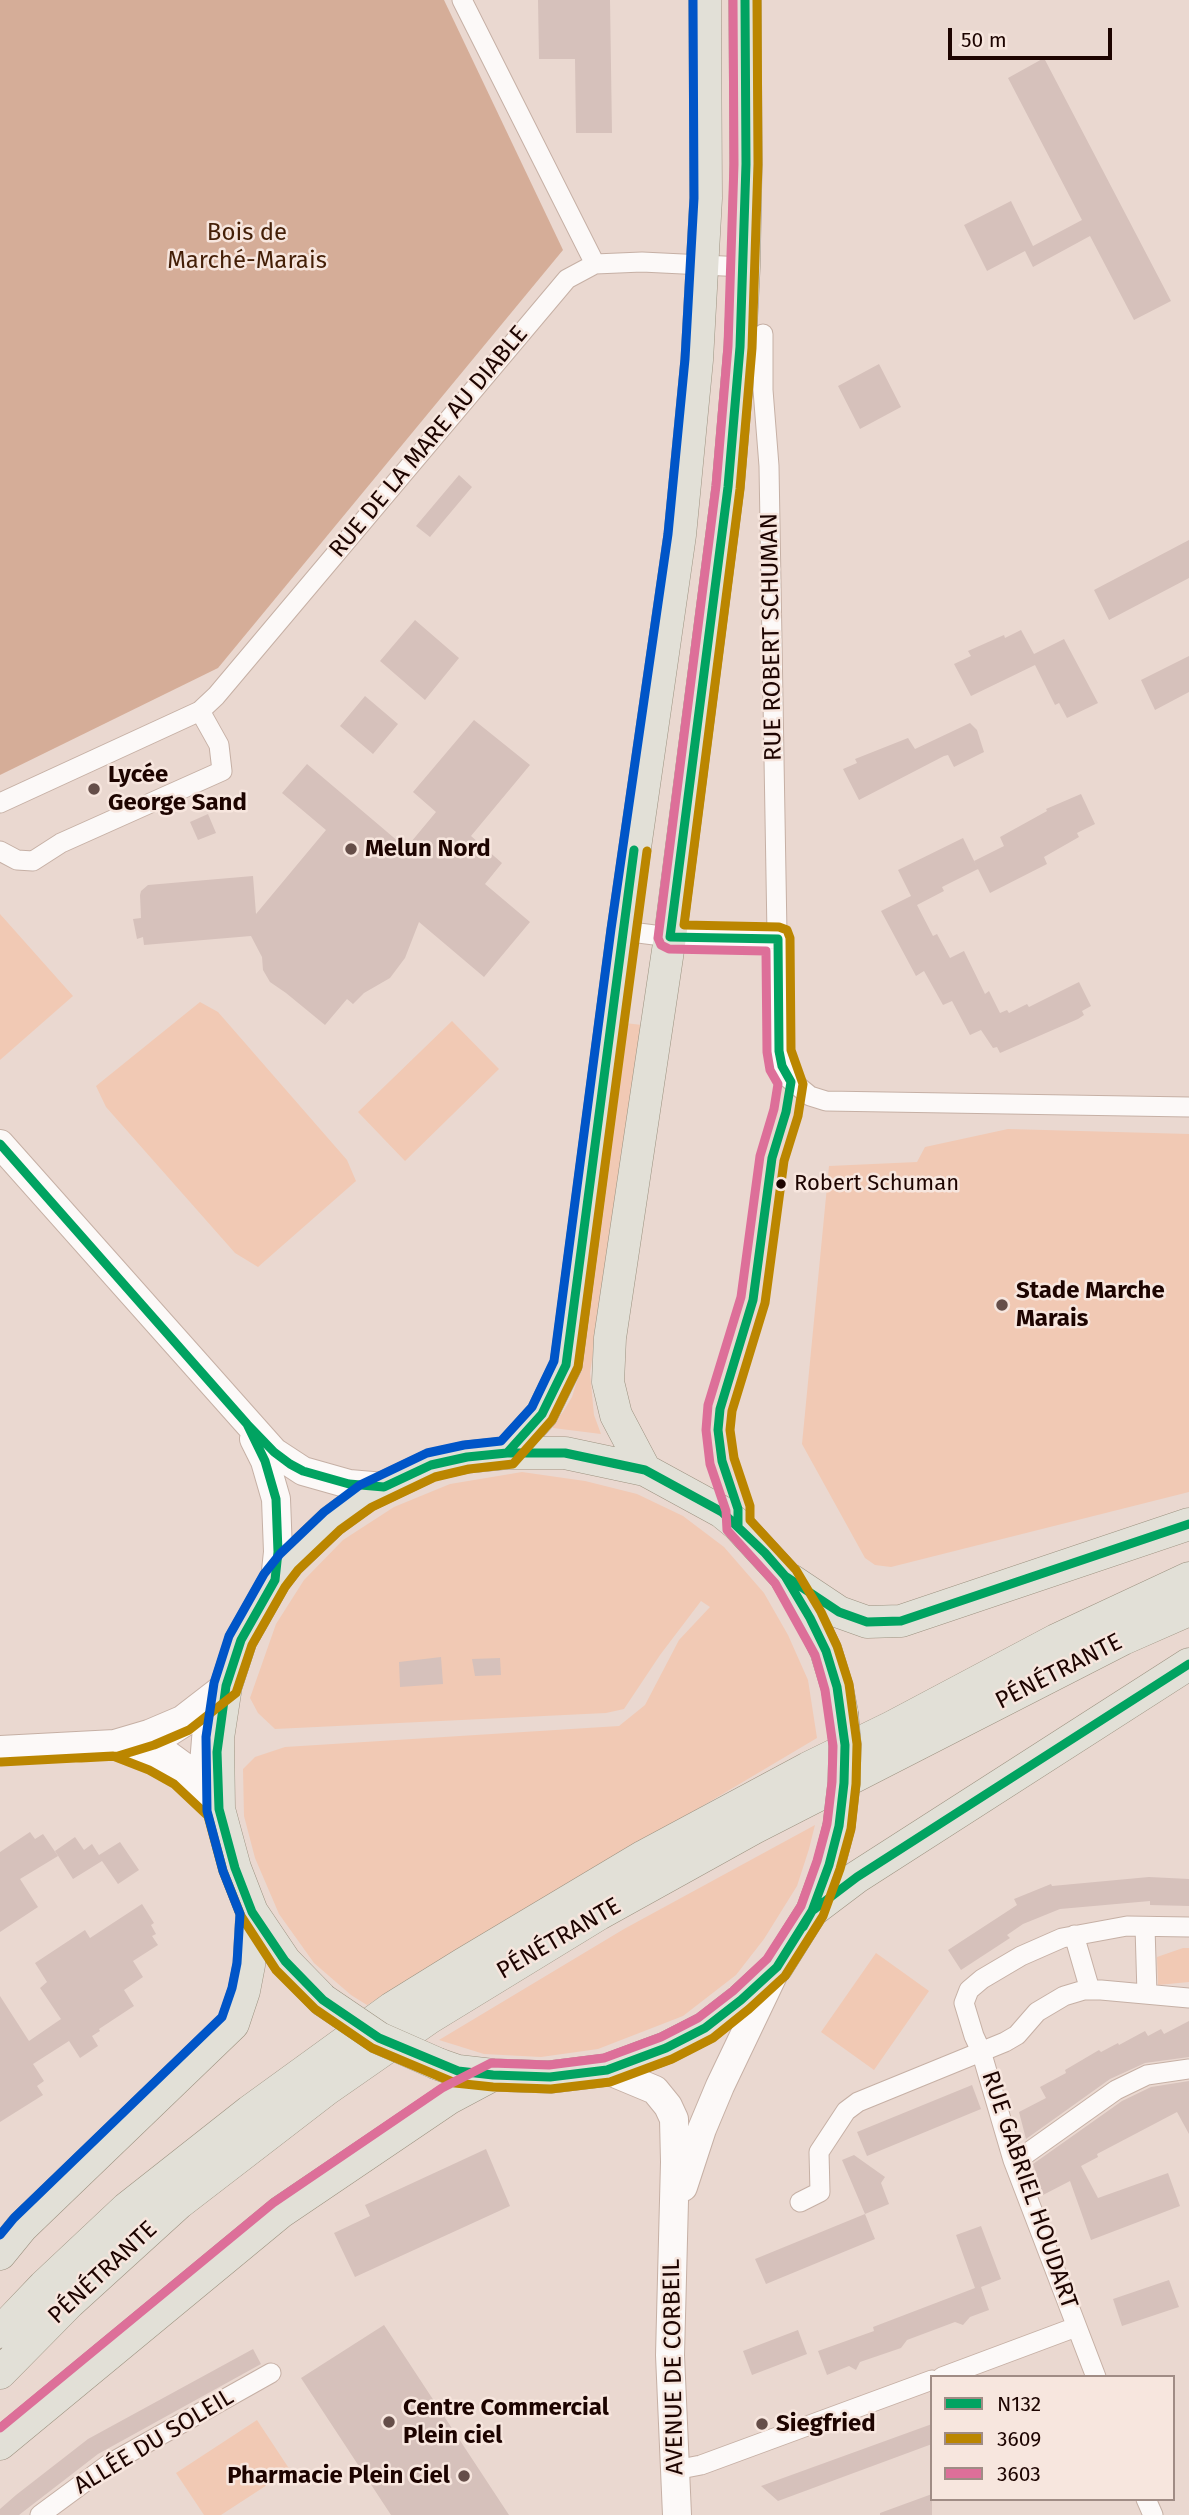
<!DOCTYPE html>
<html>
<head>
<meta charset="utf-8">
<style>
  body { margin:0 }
  #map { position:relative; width:1189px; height:2515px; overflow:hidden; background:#ead8d0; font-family:"Fira Sans",sans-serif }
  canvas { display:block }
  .legend { position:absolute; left:930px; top:2375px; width:245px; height:126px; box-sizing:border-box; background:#f7e6de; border:2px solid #a08c85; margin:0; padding:9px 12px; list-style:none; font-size:21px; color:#1d0400 }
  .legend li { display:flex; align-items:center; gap:14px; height:35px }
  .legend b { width:35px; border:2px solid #a08c85 }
  .scale { position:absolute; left:948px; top:28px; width:164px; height:32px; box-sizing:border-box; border:4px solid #1d0400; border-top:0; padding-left:9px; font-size:21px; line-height:24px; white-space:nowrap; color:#1d0400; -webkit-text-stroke:5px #f7e6de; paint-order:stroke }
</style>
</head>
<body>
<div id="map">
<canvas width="1189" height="2515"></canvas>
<ul class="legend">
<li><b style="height:9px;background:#01a361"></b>N132</li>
<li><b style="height:9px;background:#bb8600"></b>3609</li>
<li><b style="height:9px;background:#dd6f99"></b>3603</li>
</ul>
<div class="scale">50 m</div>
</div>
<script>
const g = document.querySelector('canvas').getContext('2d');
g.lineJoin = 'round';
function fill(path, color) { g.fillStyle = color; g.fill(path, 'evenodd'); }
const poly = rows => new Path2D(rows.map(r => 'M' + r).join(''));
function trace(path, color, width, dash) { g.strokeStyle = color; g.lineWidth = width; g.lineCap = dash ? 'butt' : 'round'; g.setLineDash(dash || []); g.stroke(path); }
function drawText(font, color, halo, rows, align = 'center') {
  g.font = font + ' "Fira Sans",sans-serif'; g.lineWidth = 5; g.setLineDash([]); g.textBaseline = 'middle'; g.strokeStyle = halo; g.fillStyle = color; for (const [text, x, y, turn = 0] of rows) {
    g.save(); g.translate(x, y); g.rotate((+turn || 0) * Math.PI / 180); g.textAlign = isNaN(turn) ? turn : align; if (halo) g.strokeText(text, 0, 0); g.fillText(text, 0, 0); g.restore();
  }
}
fill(poly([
  [0,914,73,996,0,1060],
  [200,1002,218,1012,347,1160,356,1181,258,1267,235,1253,106,1107,96,1086],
  [452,1021,499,1069,405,1161,358,1112],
  [625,1023,642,1025,590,1373,594,1415,601,1434,553,1428,552,1424,563,1412,572,1397,580,1371],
  [1008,1129,1189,1134,1189,1492,891,1567,875,1565,865,1558,802,1444,829,1166,917,1162,925,1147],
  [522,1472,585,1481,637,1494,683,1516,724,1547,764,1593,788,1635,808,1680,817,1738,367,2005,351,1995,314,1963,279,1914,255,1858,244,1816,243,1769,255,1757,285,1747,619,1726,645,1705,679,1640,710,1607,701,1601,660,1655,624,1709,606,1713,275,1729,258,1713,250,1698,276,1624,304,1580,343,1540,394,1507,450,1484],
  [815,1825,809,1849,797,1886,764,1939,736,1975,683,2016,598,2049,541,2057,484,2054,439,2040,624,1929],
  [1183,1948,1189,1948,1189,1982,1158,1985,1157,1957],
  [876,1953,929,1991,874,2070,821,2032],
  [257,2420,290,2470,221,2515,204,2515,176,2473]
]), '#f1c9b4');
fill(poly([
  [0,0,444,0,563,250,218,668,0,775]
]), '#d5ad98');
fill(poly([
  [538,0,610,0,612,133,576,133,575,59,539,59],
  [1044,58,1171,301,1134,320,1090,236,1033,267,1025,251,987,271,964,225,1011,201,1033,246,1082,220,1008,78],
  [879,364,901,407,860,429,838,386],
  [459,475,472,487,430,537,416,526],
  [1189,540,1189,578,1109,620,1094,590],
  [415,620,459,658,425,700,380,661],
  [1021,630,1034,654,1064,639,1098,703,1067,718,1059,703,1055,705,1035,665,971,696,954,664,971,656,968,651,1004,635,1005,638],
  [1189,656,1189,692,1155,710,1141,680],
  [365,696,398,724,373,754,340,726],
  [474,720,530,765,471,836,502,863,485,884,530,922,484,977,419,922,405,958,390,978,364,993,353,1004,347,999,325,1025,286,993,270,982,263,970,262,957,251,936,144,945,143,937,137,939,133,919,141,918,140,895,141,891,148,885,253,876,256,914,326,830,282,793,307,764,406,848,436,812,413,792],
  [970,723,977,730,984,752,954,767,948,755,944,756,859,800,843,769,857,763,855,759,908,738,915,749],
  [1081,794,1095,824,1077,833,1079,837,1044,857,1047,864,990,893,974,861,1004,846,1000,837,1047,811,1046,809],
  [208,814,216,833,198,840,190,822],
  [963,838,978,869,942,887,944,891,917,905,933,936,937,934,950,958,964,951,985,994,989,991,1000,1013,1007,1010,1009,1013,1027,1004,1029,1007,1079,982,1091,1006,1082,1011,1084,1015,1078,1019,1000,1053,997,1047,993,1048,981,1030,970,1035,952,1001,943,1005,924,971,916,976,881,911,911,896,898,870],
  [441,1657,443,1684,400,1687,399,1662],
  [500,1658,501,1675,475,1676,472,1659],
  [30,1832,35,1839,43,1834,58,1856,20,1879,38,1907,0,1932,0,1852],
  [75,1837,84,1850,92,1844,99,1855,120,1842,139,1870,118,1884,102,1861,73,1879,55,1851],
  [1149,1877,1189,1879,1189,1906,1150,1905,1150,1901,1060,1909,1023,1924,1007,1935,1010,1938,961,1970,948,1950,1017,1905,1014,1899,1051,1884,1052,1886],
  [142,1904,154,1923,151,1925,156,1934,152,1936,158,1945,133,1961,143,1977,124,1990,134,2006,99,2029,100,2031,92,2036,98,2046,80,2058,69,2041,33,2064,44,2081,37,2086,43,2095,0,2122,0,1996,29,2041,61,2019,40,1988,47,1982,35,1963,85,1930,90,1938],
  [1189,2021,1189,2057,1145,2063,1110,2079,1026,2139,1019,2112,1046,2098,1040,2087,1066,2073,1065,2070,1099,2050,1101,2052,1118,2043,1119,2045,1145,2031,1148,2036,1161,2029,1164,2034],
  [1189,2081,1189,2134,1177,2112,1097,2154,1098,2157,1081,2166,1098,2198,1168,2173,1180,2206,1091,2240,1070,2181,1043,2195,1033,2164,1122,2101,1151,2087],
  [972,2085,981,2109,867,2156,857,2132],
  [486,2149,510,2206,355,2277,334,2233,370,2216,365,2205],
  [854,2155,885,2177,881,2183,889,2204,865,2214,842,2160],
  [865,2214,875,2239,766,2284,755,2259],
  [981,2226,1001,2279,981,2287,989,2310,970,2317,963,2325,955,2322,907,2340,901,2348,860,2362,856,2370,849,2366,827,2375,818,2351,874,2331,873,2327,975,2288,956,2235],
  [1169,2280,1179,2307,1122,2326,1113,2299],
  [384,2325,390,2334,509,2515,391,2515,301,2378],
  [798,2330,807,2354,752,2375,743,2351],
  [253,2349,261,2364,98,2454,19,2515,0,2515,0,2509,16,2495,88,2439],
  [932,2424,932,2444,778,2501,761,2486],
  [932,2494,932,2515,880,2515,880,2513]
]), '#d6c1bb');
const street = poly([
  [462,0,595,264],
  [763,334,763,390,769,466,779,1051,782,1066,788,1078,810,1096,826,1101,1189,1107],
  [0,803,200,711,216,696,567,279,595,264,642,262,744,267],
  [0,851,17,860,33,861,61,843,222,771,219,745,200,711],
  [623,931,670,937,778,939],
  [198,1719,201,1719,203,1721,199,1770,196,1770,170,1751,154,1744,154,1741,168,1738,198,1719],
  [1145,1927,1147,1994],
  [1074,1935,1090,1990],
  [1013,2160,1026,2154,1116,2090,1147,2075,1189,2069],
  [800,2202,820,2192,819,2152,846,2111,858,2102,1005,2042,1017,2035,1037,2012,1064,1996,1084,1990,1101,1990,1189,1998],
  [942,2377,1076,2327],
  [1096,2377,1013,2160,981,2051,974,2036,964,2003,969,1990,982,1979,1021,1956,1062,1938,1127,1926,1189,1927],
  [675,2470,701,2465,932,2380],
  [1146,2499,1153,2515],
  [40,2515,109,2464,271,2373]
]);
const secondary = poly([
  [0,1144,274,1452,303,1471,349,1484,384,1487],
  [254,1439,265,1461,276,1499,278,1552,275,1580],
  [115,1744,154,1759,181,1774,219,1809],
  [0,1750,115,1744,149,1734,182,1720,226,1686],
  [607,2070,655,2090,668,2106,674,2119,675,2162,670,2355,677,2515],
  [683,2187,702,2129,720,2086,774,1973]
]);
const primary = poly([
  [507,1453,542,1414,566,1365,623,931,680,535,697,360,706,198,705,0],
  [645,1470,616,1415,608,1382,610,1338,670,937,728,487,740,347,744,267,746,164,745,0],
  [791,1580,839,1612,867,1622,901,1621,1189,1524],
  [812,1911,857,1877,1189,1664],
  [323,2000,285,1961,252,1912,235,1868,219,1809,218,1738,226,1686,241,1640,275,1580,289,1562,332,1521,366,1496,431,1465,467,1457,507,1453,565,1453,645,1470,722,1512,738,1525,785,1576,810,1618,826,1651,837,1687,842,1713],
  [438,2064,458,2071,493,2075,550,2077,607,2070,666,2048,705,2028,741,2000,777,1967,812,1911,829,1865,839,1826],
  [0,2254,22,2227,233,2024,244,1991,249,1965,252,1912],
  [0,2332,44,2286,127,2208,250,2111,392,2008,463,1964,644,1856,808,1768,892,1727,1056,1640,1189,1578],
  [0,2373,69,2303,179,2203,327,2089,429,2018,599,1914,754,1828,1123,1639,1189,1610],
  [0,2444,281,2212,448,2099,493,2075]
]);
trace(street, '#c6b0a5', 21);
trace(secondary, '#c6b0a5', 30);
trace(primary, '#9c9280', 33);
trace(street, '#fcf9f8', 19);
trace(secondary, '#fcf9f8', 28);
trace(primary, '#e2e0d7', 32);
const primaryBridge = poly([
  [839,1826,844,1783,845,1745,842,1713],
  [323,2000,379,2038,438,2064]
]);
trace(primaryBridge, '#9c9280', 33, []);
trace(primaryBridge, '#e2e0d7', 32);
trace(poly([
  [0,1144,247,1424],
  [247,1424,274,1452,290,1464,303,1471,349,1484,384,1487,431,1465,467,1457,507,1453,565,1453,645,1470,722,1512,765,1553,785,1576,810,1618,826,1651,837,1687,845,1745,844,1783,839,1826,829,1865,812,1911,777,1967,741,2000,705,2028,666,2048,607,2070,550,2077,493,2075,458,2071,379,2038,323,2000,285,1961,252,1912,235,1868,219,1809,217,1752,226,1686,241,1640,275,1580,278,1552,276,1499,265,1461,247,1424],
  [507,1453,542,1414,566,1365,634,850],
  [738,1525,738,1509,722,1461,718,1430,720,1409,753,1300,772,1158,786,1112,791,1082,782,1066,779,1051,778,939,670,937,728,487,740,347,746,164,745,0],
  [785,1576,839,1612,867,1622,901,1621,1189,1524],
  [803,1927,812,1911,857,1877,1189,1664]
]), '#01a361', 9);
trace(poly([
  [81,1758,118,1756,154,1745,189,1730,236,1693,252,1645,285,1587,298,1570,340,1530,372,1507,435,1477,469,1469,513,1464,552,1420,578,1367,647,851],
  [1,1762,113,1756,149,1770,174,1784,208,1816,223,1871,241,1916,276,1970,315,2009,372,2048,455,2083,493,2087,551,2089,610,2082,672,2059,713,2038,749,2009,785,1976,823,1916,840,1869,851,1829,856,1784,857,1744,849,1684,837,1646,821,1612,796,1570,750,1520,750,1506,734,1458,730,1430,732,1411,765,1303,784,1161,798,1116,803,1084,791,1050,790,938,787,930,779,927,684,925,740,489,752,348,758,164,757,0]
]), '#bb8600', 9);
trace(poly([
  [0,2428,273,2203,442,2088,491,2063,549,2065,604,2058,661,2037,698,2018,733,1991,767,1959,801,1906,817,1861,827,1824,832,1782,833,1746,825,1690,815,1655,775,1583,727,1530,726,1511,710,1464,706,1430,708,1405,741,1297,760,1156,774,1109,778,1084,770,1070,767,1052,766,951,669,949,661,945,658,938,716,486,728,346,734,164,733,0]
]), '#dd6f99', 9);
trace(poly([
  [0,2235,14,2218,222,2017,232,1988,237,1963,240,1914,223,1871,207,1811,206,1737,214,1683,229,1636,264,1574,280,1554,324,1512,360,1485,427,1453,464,1445,501,1441,532,1407,554,1361,611,929,668,534,685,359,694,198,693,0]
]), '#0055c8', 9);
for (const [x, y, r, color] of [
  [94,789,7,"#654e49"],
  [351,849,7,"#654e49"],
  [781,1184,6,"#1d0400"],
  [1002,1305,7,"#654e49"],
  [389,2422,7,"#654e49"],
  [762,2424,7,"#654e49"],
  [464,2476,7,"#654e49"]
]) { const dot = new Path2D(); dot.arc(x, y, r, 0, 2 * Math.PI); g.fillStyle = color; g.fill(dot); trace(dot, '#f7e6de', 2.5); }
drawText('22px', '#1d0400', '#f7e6de', [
  ["Robert Schuman",794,1184]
], 'left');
drawText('24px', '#441f07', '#f7e6de', [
  ["Bois de",247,233],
  ["Marché-Marais",247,261]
]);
drawText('24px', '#1d0400', '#f7e6de', [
  ["RUE DE LA MARE AU DIABLE",429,442,-50],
  ["RUE ROBERT SCHUMAN",772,637,-91],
  ["PÉNÉTRANTE",1059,1672,-27],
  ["PÉNÉTRANTE",559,1939,-30],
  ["RUE GABRIEL HOUDART",1029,2190,71],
  ["PÉNÉTRANTE",103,2273,-43],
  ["AVENUE DE CORBEIL",674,2367,-91],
  ["ALLÉE DU SOLEIL",154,2442,-31]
]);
drawText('bold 24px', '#1d0400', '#f7e6de', [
  ["Lycée",108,775],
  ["George Sand",108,803],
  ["Melun Nord",365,849],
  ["Stade Marche",1016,1291],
  ["Marais",1016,1319],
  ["Centre Commercial",403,2408],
  ["Plein ciel",403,2436],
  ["Siegfried",776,2424],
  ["Pharmacie Plein Ciel",450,2476,"right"]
], 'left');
</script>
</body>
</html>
